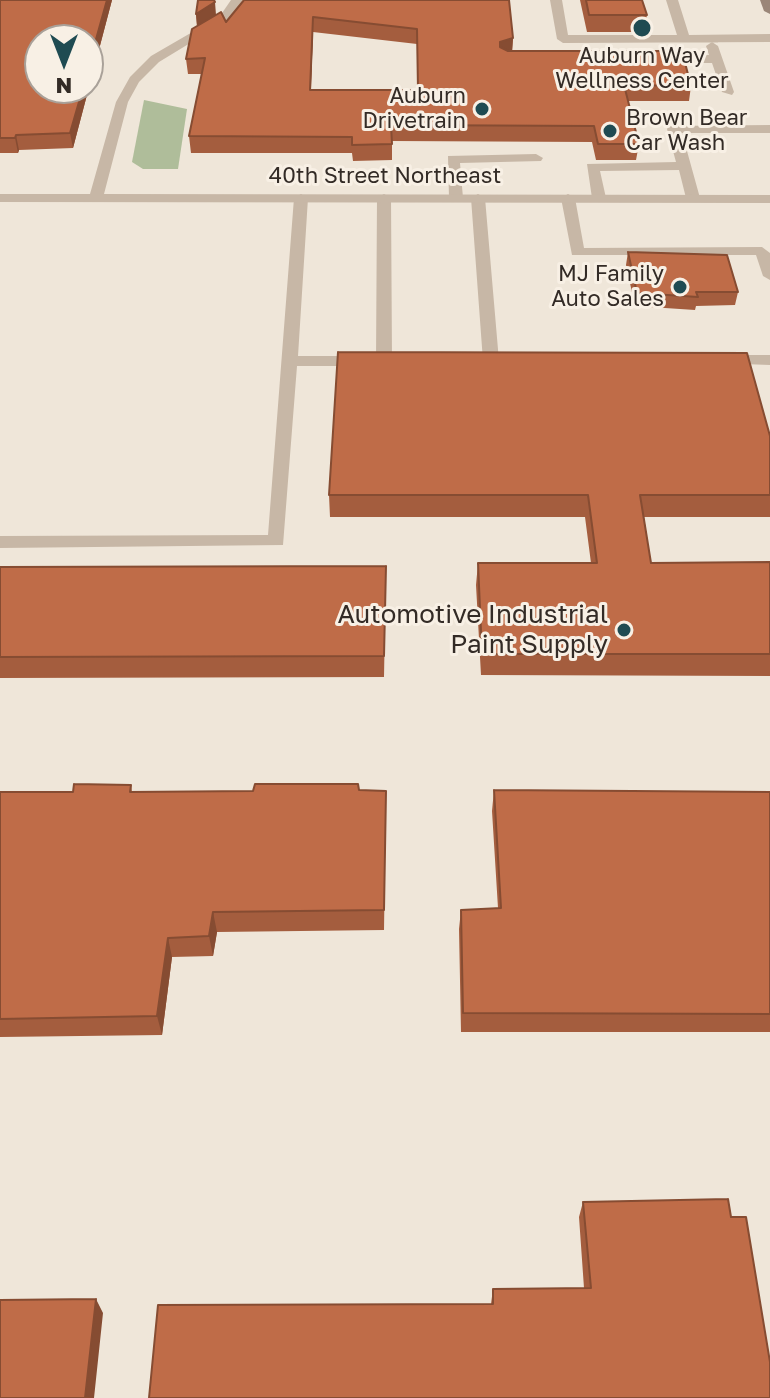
<!DOCTYPE html>
<html>
<head>
<meta charset="utf-8">
<style>
  body { margin:0 }
  #map { position:relative; width:770px; height:1398px; overflow:hidden; background:#efe6d9; font-family:"Golos Text",sans-serif }
  canvas { display:block }
  .north { position:absolute; left:24px; top:24px; width:80px; height:80px; box-sizing:border-box; background:#f8f0e5; border:2px solid #a9a199; border-radius:50%; rotate:180deg; font-size:22px; font-weight:700; line-height:32px; text-align:center; color:#332b26 }
  .north::after { content:''; display:block; margin:auto; width:28px; height:36px; background:#1f4b52; clip-path:polygon(50% 0,100% 100%,50% 72%,0 100%) }
</style>
</head>
<body>
<div id="map">
<canvas width="770" height="1398"></canvas>
<div class="north">N</div>
</div>
<script>
const g = document.querySelector('canvas').getContext('2d');
g.lineJoin = 'round';
function fill(path, color) { g.fillStyle = color; g.fill(path, 'evenodd'); }
const poly = rows => new Path2D(rows.map(r => 'M' + r).join(''));
function trace(path, color, width, dash) { g.strokeStyle = color; g.lineWidth = width; g.lineCap = dash ? 'butt' : 'round'; g.setLineDash(dash || []); g.stroke(path); }
function drawText(font, color, halo, rows, align = 'center') {
  g.font = font + ' "Golos Text",sans-serif'; g.lineWidth = 6; g.setLineDash([]); g.textBaseline = 'middle'; g.strokeStyle = halo; g.fillStyle = color; for (const [text, x, y, turn = 0] of rows) {
    g.save(); g.translate(x, y); g.rotate((+turn || 0) * Math.PI / 180); g.textAlign = isNaN(turn) ? turn : align; if (halo) g.strokeText(text, 0, 0); g.fillText(text, 0, 0); g.restore();
  }
}
fill(poly([
  [144,100,187,109,178,169,143,169,132,162]
]), '#afbd9a');
fill(poly([
  [550,0,562,0,568,35,677,35,666,0,678,0,689,35,770,34,770,42,563,43,557,39,550,0],
  [712,42,718,46,734,92,732,95,722,92,712,63,656,63,650,59,656,55,709,55,706,46,712,42],
  [770,125,770,133,682,133,700,198,698,201,686,198,679,170,600,171,606,198,599,202,592,198,587,164,676,162,667,129,669,126,770,125],
  [536,154,543,158,541,161,460,163,463,198,456,202,449,198,448,156,536,154],
  [301,194,308,198,298,356,362,356,370,361,362,366,297,366,283,545,0,548,0,536,268,535,294,198,301,194],
  [384,194,391,198,392,361,384,366,376,361,377,198,384,194],
  [478,194,485,198,499,361,491,366,483,361,471,198,478,194],
  [568,194,575,198,584,248,762,247,770,253,770,280,763,276,756,255,572,255,561,198,568,194],
  [722,355,770,355,770,365,716,363,716,357,722,355]
]), '#c7b7a6');
fill(poly([
  [231,0,243,0,228,20,159,62,139,82,128,102,104,194,770,195,770,203,0,202,0,194,90,194,116,102,130,77,151,56,220,16,231,0]
]), '#c7b7a6');
fill(poly([
  [760,0,770,0,770,14,764,11,760,0]
]), '#9a8678');
fill(poly([
  [0,0,112,0,73,148,19,150,18,153,0,153],
  [244,0,513,38,512,51,691,86,689,101,628,101,639,144,636,160,596,160,592,142,392,141,392,160,353,161,352,153,191,153,189,136,202,74,188,74,186,59,197,26,196,14,216,14,226,22],
  [313,32,417,44,417,90,311,90],
  [580,0,642,0,647,15,644,32,587,32],
  [628,252,738,292,735,305,696,306,695,310,635,306,626,265],
  [770,436,770,517,644,517,651,563,770,562,770,676,481,675,476,585,478,563,591,563,585,517,330,517,329,495],
  [386,566,384,677,0,678,0,567],
  [131,785,132,792,386,791,384,930,217,932,213,956,172,957,162,1035,0,1037,0,792,73,792],
  [494,790,770,792,770,1032,461,1032,459,929,461,910,498,908,492,811],
  [583,1202,731,1217,770,1362,491,1304,493,1289,584,1288,579,1217]
]), '#a45d3e');
fill(poly([
  [107,0,112,0,73,148,70,133,83,88,88,88,88,68],
  [215,2,216,15,197,26,196,14],
  [313,17,313,32,310,106,310,90],
  [513,38,512,53,499,58,500,42],
  [16,135,19,150,18,153,15,138],
  [213,912,217,932,213,956,209,936],
  [168,938,172,957,162,1035,157,1016],
  [96,1299,103,1313,94,1398,85,1398]
]), '#864c32');
const building = poly([
  [0,0,107,0,88,68,88,40,40,40,40,88,83,88,70,133,16,135,15,138,0,138,0,0],
  [198,0,214,0,215,2,196,14,198,0],
  [244,0,509,0,513,38,500,42,500,47,508,51,682,51,691,86,624,85,639,144,598,144,594,126,391,125,392,144,352,145,352,137,189,136,205,58,186,59,192,29,221,12,226,22,244,0],
  [313,17,417,29,418,90,310,90,313,17],
  [586,0,642,0,647,15,589,15,586,0],
  [628,252,727,255,738,292,696,292,698,297,637,293,628,252],
  [338,352,747,353,770,436,770,495,640,495,651,563,770,562,770,654,482,654,478,563,597,563,588,495,329,495,338,352],
  [386,566,384,656,0,657,0,567,386,566],
  [74,784,131,785,130,792,253,791,255,784,358,784,359,790,386,791,384,910,213,912,209,936,168,938,157,1016,0,1019,0,792,73,792,74,784],
  [494,790,770,792,770,1014,463,1013,461,910,501,908,494,790],
  [728,1199,731,1217,746,1217,770,1362,770,1398,149,1398,158,1305,493,1304,493,1289,591,1288,583,1202,728,1199],
  [96,1299,85,1398,0,1398,0,1300,96,1299]
]);
fill(building, '#bf6c48');
trace(building, '#864c32', 2);
for (const [x, y, r, color] of [
  [642,28,10,"#1f4b52"],
  [482,109,8,"#1f4b52"],
  [610,131,8,"#1f4b52"],
  [680,287,8,"#1f4b52"],
  [624,630,8,"#1f4b52"]
]) { const dot = new Path2D(); dot.arc(x, y, r, 0, 2 * Math.PI); g.fillStyle = color; g.fill(dot); trace(dot, '#f8f0e5', 3); }
drawText('22px', '#332b26', '#f8f0e5', [
  ["Auburn Way",642,56,"center"],
  ["Wellness Center",642,81,"center"],
  ["Auburn",466,96],
  ["Drivetrain",466,121],
  ["Brown Bear",626,118,"left"],
  ["Car Wash",626,143,"left"],
  ["MJ Family",664,274],
  ["Auto Sales",664,299]
], 'right');
drawText('22px', '#332b26', '#f8f0e5', [
  ["40th Street Northeast",385,176]
]);
drawText('26px', '#332b26', '#f8f0e5', [
  ["Automotive Industrial",608,615],
  ["Paint Supply",608,645]
], 'right');
</script>
</body>
</html>
